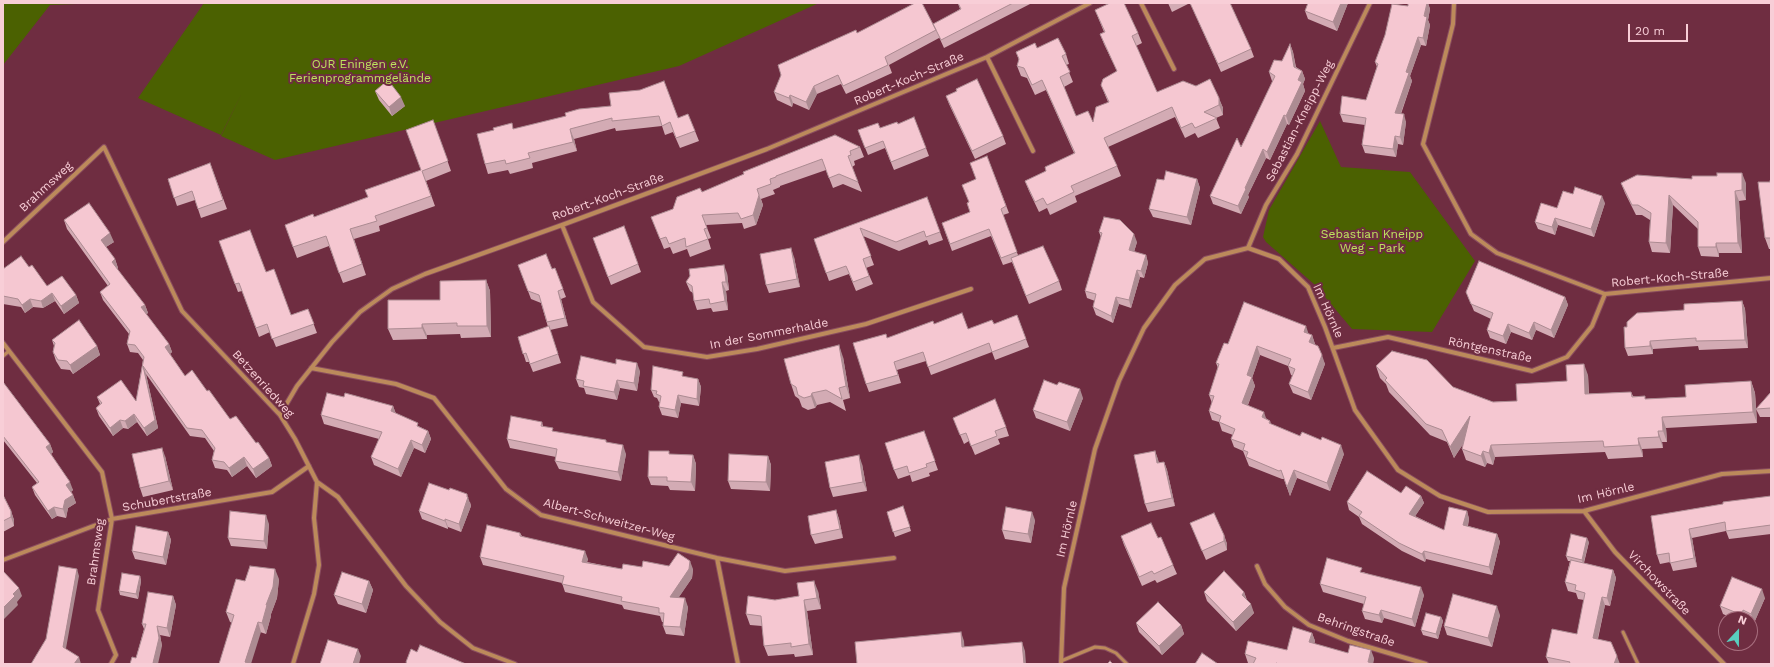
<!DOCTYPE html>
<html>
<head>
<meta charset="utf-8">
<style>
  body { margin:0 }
  #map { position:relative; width:1774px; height:667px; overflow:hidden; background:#6f2d41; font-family:"Work Sans",sans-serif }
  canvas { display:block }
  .frame { position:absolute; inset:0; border:4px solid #f8ced7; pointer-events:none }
  .north { position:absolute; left:1718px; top:611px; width:40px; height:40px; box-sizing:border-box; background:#6f2d41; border:1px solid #a66d7d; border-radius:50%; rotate:22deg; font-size:11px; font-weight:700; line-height:16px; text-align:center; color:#f8ced7 }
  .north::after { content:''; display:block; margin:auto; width:14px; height:18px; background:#59cebf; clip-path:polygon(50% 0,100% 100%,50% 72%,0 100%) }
  .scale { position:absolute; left:1628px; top:24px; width:60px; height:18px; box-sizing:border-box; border:2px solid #f8ced7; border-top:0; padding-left:5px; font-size:12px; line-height:14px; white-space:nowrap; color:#f8ced7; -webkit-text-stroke:3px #6f2d41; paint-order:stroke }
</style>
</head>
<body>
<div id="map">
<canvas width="1774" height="667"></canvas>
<div class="frame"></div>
<div class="north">N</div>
<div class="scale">20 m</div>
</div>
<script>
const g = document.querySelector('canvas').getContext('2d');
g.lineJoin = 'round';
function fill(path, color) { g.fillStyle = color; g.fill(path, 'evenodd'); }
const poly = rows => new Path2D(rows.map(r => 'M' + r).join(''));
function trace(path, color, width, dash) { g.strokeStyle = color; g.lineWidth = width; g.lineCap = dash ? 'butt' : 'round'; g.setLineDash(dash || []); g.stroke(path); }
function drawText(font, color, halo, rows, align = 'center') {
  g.font = font + ' "Work Sans",sans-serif'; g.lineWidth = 4; g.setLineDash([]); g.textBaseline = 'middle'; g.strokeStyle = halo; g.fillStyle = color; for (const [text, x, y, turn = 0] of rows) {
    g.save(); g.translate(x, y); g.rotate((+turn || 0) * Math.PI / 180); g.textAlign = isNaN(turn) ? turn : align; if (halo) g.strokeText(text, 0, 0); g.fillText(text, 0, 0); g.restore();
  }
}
fill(poly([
  [3,3,103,3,50,5,3,65],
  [204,3,819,3,679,66,275,160,221,136,242,93,221,135,138,98],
  [1320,121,1341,167,1410,172,1475,261,1432,332,1352,329,1315,285,1266,242,1263,237,1269,210]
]), '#4b6101');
const service = poly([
  [3,356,9,351],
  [1623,632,1638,664],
  [1061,661,1095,647,1105,648,1116,653,1127,664]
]);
const minor = poly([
  [1141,3,1174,69],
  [1454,3,1453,24,1423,144,1471,234,1497,253,1605,294,1771,278],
  [987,57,1033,151],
  [562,225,593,302,644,347,707,357,757,349,866,324,971,289],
  [3,242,104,147,182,311,280,415,295,439,317,482,338,497,406,586,440,622,473,648,515,664],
  [1248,248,1266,205,1297,154,1370,3],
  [3,343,102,472,112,519,98,610,116,655,111,664],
  [1333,348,1388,337,1532,371,1567,357,1592,326,1605,294],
  [311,368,396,384,434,398,506,489,541,515,717,558,785,571,894,558],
  [280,415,297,386,332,342,360,312,392,289,425,274,562,225,767,149,987,57,1090,3],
  [1584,511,1615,552,1724,664],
  [717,558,738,664],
  [3,560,112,519,272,492,309,466],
  [1257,566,1265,584,1285,607,1309,625,1348,641,1426,664],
  [293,664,314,594,319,565,314,518,317,482],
  [1061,664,1064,588,1095,449,1119,381,1144,328,1175,285,1205,259,1248,248,1279,259,1308,287,1325,327,1355,410,1398,470,1440,496,1488,512,1584,511,1722,474,1771,471]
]);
trace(service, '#8a4d5f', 5);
trace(minor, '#8a4d5f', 6);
trace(service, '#bc8a5b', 3);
trace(minor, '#bc8a5b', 4);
fill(poly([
  [958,3,1032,3,944,48,939,37,939,38,889,65,892,73,846,94,841,84,817,94,809,110,793,103,792,107,777,100,774,92,857,33,934,26,960,9],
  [1168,3,1230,3,1251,49,1254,57,1221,72,1190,3,1172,12],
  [1308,3,1348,3,1337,31,1308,19,1305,11],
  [1408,3,1428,3,1430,9,1428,20,1430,25,1426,46,1421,45,1410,76,1412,81,1401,114,1406,122,1403,145,1398,144,1396,157,1365,153,1362,145,1365,125,1343,122,1340,114,1366,100,1377,67,1375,62,1408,6],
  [1095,10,1138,33,1142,43,1136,46,1157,92,1196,86,1210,79,1223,108,1223,115,1216,118,1220,128,1198,138,1195,133,1185,138,1175,117,1108,147,1117,166,1121,176,1075,196,1077,202,1050,215,1047,208,1039,212,1029,191,1025,181,1046,171,1074,153,1046,90,1035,95,1027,78,1021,76,1017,66,1019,60,1016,52,1037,48,1066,54,1069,64,1066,65,1073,82,1064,87,1076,116,1093,122,1108,102,1101,85,1117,71,1104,44,1100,34,1104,32],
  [1290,44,1293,52,1296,67,1302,71,1305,79,1303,84,1305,91,1289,125,1287,124,1270,160,1266,158,1248,195,1249,197,1241,214,1213,204,1210,196,1241,147,1273,81,1272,81,1269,72,1282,61],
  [956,89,1003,136,1006,144,975,159,949,104,946,96,956,92],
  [375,91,405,106,392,116,379,100],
  [611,106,678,118,695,131,699,141,680,148,673,132,665,135,662,126,616,131,615,128,574,139,577,151,532,163,533,168,510,174,508,170,488,174,485,164,514,129],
  [433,120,451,171,426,181,435,206,379,226,380,231,354,239,366,275,343,283,329,246,297,258,285,225,314,217,368,197,421,170],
  [898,124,926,148,929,156,894,170,885,148,868,155,858,130,880,128],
  [860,147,864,157,854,161,855,165,852,167,862,192,843,184,833,188,826,170,780,186,780,187,773,190,775,194,761,199,763,205,756,225,744,229,742,223,706,225,711,238,708,239,711,249,690,257,687,249,673,254,670,247,664,249,651,217,673,209,702,192],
  [987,156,1009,213,1003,215,1018,255,1059,281,1062,290,1029,304,1012,262,1003,265,991,236,952,251,942,223,970,212,976,179],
  [210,163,227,209,201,218,195,200,177,206,168,179],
  [1197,179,1200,188,1191,225,1153,217,1149,209,1164,180],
  [1771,181,1771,249,1769,249,1765,238],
  [1621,183,1746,183,1746,200,1739,201,1742,253,1719,253,1719,257,1701,256,1698,247,1698,229,1673,205,1670,253,1652,252,1649,242,1650,220,1642,215,1636,215,1625,193],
  [927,197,943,240,929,245,927,240,899,251,863,236,874,265,866,268,873,284,856,291,849,274,829,281,814,239],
  [1605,203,1594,237,1558,225,1555,235,1538,229,1535,222,1557,208],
  [64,220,114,242,106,247,115,259,118,268,117,269,145,305,148,313,146,314,169,344,172,352,170,354,185,376,207,391,230,419,256,443,269,458,272,466,256,478,247,466,232,477,227,470,215,468,212,460,214,451,205,438,190,436,146,374,158,428,147,436,137,422,128,429,123,428,113,436,99,416,96,408,100,404,97,397,136,401,143,360,138,353,130,352,127,344,129,334,103,300,100,292,108,286,67,229],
  [624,226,641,272,611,285,593,238],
  [1099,232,1137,242,1134,252,1146,255,1148,263,1144,278,1140,277,1131,308,1119,304,1113,323,1096,315,1093,307,1095,301,1087,298,1085,291,1101,237],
  [219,241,266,272,291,315,308,309,317,333,276,347,270,332,259,337,242,291,238,292],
  [794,257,800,287,769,293,766,285],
  [29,267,47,286,76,295,79,303,64,314,55,301,43,308,33,307,25,313,21,307,3,304,3,269],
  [555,268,566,297,561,299,568,326,550,330,561,363,533,372,529,362,526,362,518,337,548,327,541,303,531,299,521,273,552,269],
  [727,273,729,290,726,291,728,310,713,312,711,308,697,310,694,301,693,293,690,291,686,282],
  [486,280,490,291,491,337,461,338,460,334,427,335,427,339,393,340,388,329,440,300],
  [1466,292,1565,297,1568,305,1554,338,1536,330,1532,340,1511,332,1506,344,1490,338,1487,330,1491,319,1474,311],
  [1742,301,1745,309,1748,348,1699,350,1698,346,1653,349,1653,354,1628,356,1625,348,1627,327,1684,310],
  [1017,315,1029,347,995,360,992,352,931,375,926,361,897,370,901,383,869,392,866,384,887,338,934,324,968,329,994,324],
  [1309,334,1312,335,1315,344,1315,345,1325,364,1311,400,1293,393,1289,384,1293,376,1291,375,1288,366,1260,355,1252,378,1255,386,1248,405,1267,419,1270,421,1271,424,1344,454,1330,491,1297,478,1290,496,1284,479,1282,479,1249,466,1243,451,1234,447,1231,439,1233,435,1222,431,1219,422,1212,420,1209,411,1212,403,1209,395,1218,368,1216,363,1228,344],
  [52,340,97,346,100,355,73,374,70,370,61,369,56,361,53,352,54,346],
  [843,357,850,398,843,400,846,411,830,402,817,405,815,408,808,410,802,407,799,399,795,396,791,384],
  [1376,366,1453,387,1493,402,1517,401,1567,381,1588,375,1589,394,1631,392,1633,396,1646,399,1686,397,1751,381,1755,393,1757,423,1666,428,1667,442,1662,442,1663,448,1642,449,1643,457,1608,459,1605,452,1495,457,1493,465,1487,463,1485,467,1466,460,1462,449,1463,444,1454,458,1447,442,1430,435,1389,392,1386,384,1380,378],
  [640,371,637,391,620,388,617,400,586,394,584,388,579,387,576,379],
  [684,377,698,379,701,387,699,406,681,403,678,418,662,415,659,407,660,402,659,402,657,398,654,397,651,390],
  [3,382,50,444,53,452,51,454,73,490,71,492,73,495,76,503,68,508,66,518,57,516,52,519,35,495,32,487,37,483,3,440],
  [1771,392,1771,417,1760,417,1756,409],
  [344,397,393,406,396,414,420,427,428,431,431,439,425,453,414,448,401,477,374,465,371,457,379,439,324,424,321,415],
  [1083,398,1070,431,1036,418,1033,410],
  [953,418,1006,427,1009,436,998,439,1000,444,975,455,969,441,964,444],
  [542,422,543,426,554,432,607,443,626,454,621,481,559,469,555,461,556,457,510,448,507,439],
  [924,431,938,470,929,473,930,476,912,482,910,475,898,479,894,470],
  [1155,451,1159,463,1164,462,1167,470,1175,506,1148,512,1145,504],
  [670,454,693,455,696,464,695,491,670,490,668,486,651,485,648,477],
  [165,456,173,490,143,497,140,488],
  [768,456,771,465,770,491,731,489,728,481],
  [862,464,867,491,833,497,830,488],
  [1401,493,1421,496,1424,503,1415,516,1444,530,1467,511,1469,519,1468,526,1497,534,1500,542,1492,575,1426,559,1425,562,1402,551,1362,524,1359,517,1349,510,1347,502],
  [3,495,11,511,14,520,14,526,3,532],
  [1771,496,1771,534,1729,539,1726,531,1692,538,1697,567,1673,571,1670,562,1660,564,1657,555,1651,516],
  [470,502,471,506,461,532,448,527,448,529,422,519,419,511],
  [903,506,911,531,895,537,887,512],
  [836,510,839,519,843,538,815,544,811,535],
  [1035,520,1031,543,1005,539,1002,530],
  [1190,523,1224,535,1227,544,1227,550,1206,560],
  [269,524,267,549,231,546,228,538],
  [168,532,171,540,166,565,135,559,132,551],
  [520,533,522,536,588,559,587,562,622,569,669,566,693,569,692,578,678,598,688,607,684,636,666,634,663,626,663,622,662,622,660,616,624,609,622,605,565,592,562,583,483,565,480,557],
  [1121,536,1158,538,1173,565,1177,574,1157,583,1155,580,1142,586,1124,545],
  [1589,542,1584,563,1613,570,1616,578,1610,606,1605,605,1598,639,1620,664,1549,664,1546,657,1577,634,1584,600,1578,599,1576,593,1568,591,1565,582,1570,561,1568,561,1566,556],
  [1363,572,1424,595,1415,627,1384,618,1382,623,1365,619,1362,611,1364,604,1323,592,1320,584],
  [140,576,141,581,138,599,120,595,119,591],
  [279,579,277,598,271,614,271,616,266,634,230,622,226,612],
  [369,581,373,590,366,613,338,604,334,595],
  [818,591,821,609,807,611,813,655,795,657,794,654,768,656,764,646,762,626,750,625,746,614,775,600,799,596],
  [1204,592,1244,592,1247,600,1254,613,1236,631,1207,601],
  [173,596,176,605,170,637,160,635,162,646,136,658,144,629,142,624],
  [1765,598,1754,623,1750,621,1750,619,1734,619,1723,614,1720,606],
  [1500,615,1492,647,1447,635,1444,626],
  [1441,617,1443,621,1438,639,1423,635,1421,630],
  [1136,623,1181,625,1184,634,1162,655,1139,632],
  [1312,633,1315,641,1314,644,1348,653,1374,658,1373,663,1376,664,1252,664,1248,663,1245,654,1287,650]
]), '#d3abb4');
fill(poly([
  [1341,3,1348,3,1337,31,1333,22],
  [1427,3,1428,3,1430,9,1428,20,1430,25,1426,46,1423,38,1424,16],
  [1418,37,1421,45,1410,76,1412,81,1398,121,1395,113,1406,72],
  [1290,44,1293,52,1297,75,1294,67],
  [1302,71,1305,79,1303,84,1305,91,1289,125,1286,116,1298,80],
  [814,86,817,94,809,110,806,102],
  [790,95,793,103,792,107,789,98],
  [401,97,405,106,392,116,389,107],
  [1219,98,1223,108,1223,115,1219,105],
  [1404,114,1406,122,1403,145,1400,137],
  [1284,115,1287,124,1270,160,1267,152],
  [570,129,574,139,577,151,573,142],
  [1395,136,1398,144,1396,157,1393,149],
  [1263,149,1266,158,1248,195,1249,197,1241,214,1238,206,1245,188],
  [1742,173,1746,183,1746,200,1742,190],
  [1197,179,1200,188,1191,225,1187,217],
  [1735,191,1739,201,1742,253,1738,243],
  [759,195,763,205,756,225,753,215],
  [1669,195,1673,205,1670,253,1666,243],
  [1602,196,1605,203,1594,237,1591,229],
  [1555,218,1558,225,1555,235,1552,227],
  [110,233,114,242,104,248,101,240],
  [1134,234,1137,242,1132,258,1129,250],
  [1716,243,1719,253,1719,257,1716,247],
  [791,248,794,257,800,287,797,279],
  [1146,255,1148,263,1144,278,1141,271],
  [115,259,118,268,115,270,112,262],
  [724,265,727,273,729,290,726,282],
  [1137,270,1140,277,1131,308,1129,300],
  [486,280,490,291,491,337,487,326],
  [722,282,726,291,728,310,725,301],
  [558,291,561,299,568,326,565,318],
  [52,293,55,301,43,308,41,301],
  [76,295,79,303,64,314,61,306],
  [1116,297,1119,304,1113,323,1111,316],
  [1565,297,1568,305,1554,338,1551,330],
  [30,299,33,307,25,313,22,305],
  [1742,301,1745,309,1748,348,1745,340],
  [145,305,148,313,144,316,141,307],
  [1534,322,1536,330,1532,340,1529,333],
  [422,324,427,335,427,339,422,328],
  [1508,324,1511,332,1506,344,1503,336],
  [1306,326,1309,335,1304,332],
  [1312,335,1315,344,1312,351,1309,342],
  [1650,341,1653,349,1653,354,1650,346],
  [169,344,172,352,168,355,165,347],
  [839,345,843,357,850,398,846,386],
  [97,346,100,355,73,374,70,365],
  [1257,346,1260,355,1252,378,1255,386,1245,412,1242,403,1247,375],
  [1322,355,1325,364,1311,400,1308,392],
  [637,363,640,371,637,391,634,383],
  [1584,364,1588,375,1589,405,1585,394],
  [143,366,146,374,158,428,147,436,144,428],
  [698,379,701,387,699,406,697,399],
  [617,380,620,388,617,400,614,392],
  [1751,381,1755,393,1757,423,1753,412],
  [1080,389,1083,398,1070,431,1067,422],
  [812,393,817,405,815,408,811,396],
  [678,395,681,403,678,418,675,410],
  [393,406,396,414,391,411],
  [1264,412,1267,421,1262,417],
  [134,414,137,422,128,429,125,421],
  [1470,416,1474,427,1454,458,1450,447],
  [1662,417,1666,428,1667,442,1663,431],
  [120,420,123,428,113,436,110,428],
  [428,431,431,439,425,453,422,445],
  [1658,431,1662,442,1663,448,1659,437],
  [1638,438,1642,449,1643,457,1639,445],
  [411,440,414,448,401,477,398,469],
  [50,444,53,452,49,455,46,447],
  [623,445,626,454,621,481,618,472],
  [1341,445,1344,454,1330,491,1327,483],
  [1491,445,1495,457,1493,465,1489,453],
  [162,448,165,456,173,490,169,481],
  [1155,451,1158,459,1160,471,1157,463],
  [1483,451,1487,463,1485,467,1481,456],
  [693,455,696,464,695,491,691,482],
  [859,455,862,464,867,491,863,482],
  [768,456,771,465,770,491,766,482],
  [244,457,247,466,232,477,229,468],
  [269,458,272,466,256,478,253,469],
  [1164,462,1167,470,1175,506,1172,498],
  [1294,470,1297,478,1290,496,1287,487],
  [70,482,73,490,69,493,66,485],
  [467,494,471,506,461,532,459,524],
  [73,495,76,503,68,508,66,518,63,509,65,500],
  [1421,496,1424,503,1412,521,1409,514],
  [54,507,57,516,52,519,48,511],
  [836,510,839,519,843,538,840,529],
  [11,511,14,520,14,526,11,517],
  [1467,511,1469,519,1466,533,1463,525],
  [1032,512,1035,520,1031,543,1028,534],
  [266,515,269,524,267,549,264,541],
  [445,519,448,527,448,529,445,521],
  [1689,529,1692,538,1697,567,1694,558],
  [168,532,171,540,166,565,163,557],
  [1497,534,1500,542,1492,575,1489,567],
  [1224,535,1227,544,1227,550,1224,541],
  [1587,538,1589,542,1583,565,1582,560],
  [585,551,588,559,585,570,582,562],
  [1424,551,1426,559,1425,562,1422,554],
  [690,561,693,569,692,578,673,606,670,597],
  [77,569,79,576,65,654,63,647],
  [275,569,279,579,277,598,271,614,271,616,266,634,262,623],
  [1613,570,1616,578,1610,606,1607,598],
  [140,576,141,581,138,599,136,594],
  [369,581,373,590,366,613,362,604],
  [814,581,818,591,821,609,817,598],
  [1421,587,1424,595,1415,627,1412,619],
  [19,588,22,596,17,602,18,605,3,620,3,608,13,594],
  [1762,589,1765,598,1754,623,1751,614],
  [1244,592,1247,601,1242,595],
  [173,596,176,605,170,637,167,628],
  [1602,597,1605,605,1596,646,1593,638],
  [685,598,688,607,684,636,680,627],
  [804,600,807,611,813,655,809,644],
  [1251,604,1254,613,1236,631,1233,622],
  [1497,606,1500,615,1492,647,1488,638],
  [1381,610,1384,618,1382,623,1379,615],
  [1743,610,1746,619,1743,619,1742,615],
  [1441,617,1443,621,1438,639,1436,634],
  [258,622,261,632,251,664,245,664,245,662],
  [1181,625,1184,634,1162,655,1159,646],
  [157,626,160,635,162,646,158,664,153,664],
  [961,632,964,641,965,656,962,647],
  [1312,633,1315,641,1312,651,1309,642],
  [1022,642,1025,651,1026,664,1024,664],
  [358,649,361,656,359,664,353,664],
  [1371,650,1374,658,1373,664,1368,662],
  [1617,656,1620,664,1614,664],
  [79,657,81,664,74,664]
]), '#ac8b92');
const building = poly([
  [915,3,922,3,936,30,885,57,888,65,843,86,838,75,814,86,806,102,790,95,789,98,774,92,781,75,778,65,856,30,857,33,915,3],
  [958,3,1013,3,941,40,933,24,961,9,958,3],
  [1110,3,1124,3,1138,33,1132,36,1157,92,1183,81,1196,86,1210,79,1219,98,1219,105,1204,112,1217,118,1195,128,1192,123,1181,128,1172,107,1104,138,1117,166,1071,186,1074,192,1047,205,1043,198,1035,202,1025,181,1046,171,1045,167,1075,153,1042,80,1032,85,1024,68,1017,66,1019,59,1016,52,1035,43,1037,48,1058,38,1066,54,1062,56,1070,72,1060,77,1076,116,1088,111,1093,122,1096,107,1109,102,1101,85,1103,79,1117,71,1100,34,1105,32,1095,10,1110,3],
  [1190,3,1230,3,1251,49,1218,64,1190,3],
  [1308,3,1341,3,1333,22,1305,11,1308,3],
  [1408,3,1427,3,1424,16,1427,17,1423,38,1418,37,1406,72,1409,73,1395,113,1404,114,1400,137,1395,136,1393,149,1362,145,1366,118,1340,114,1342,96,1366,100,1378,64,1375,62,1385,35,1392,4,1408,6,1408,3],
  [1290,44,1294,67,1302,71,1298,80,1302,82,1286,116,1284,115,1267,152,1263,149,1245,188,1246,189,1238,206,1210,196,1237,138,1241,147,1244,141,1275,76,1269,72,1274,60,1282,61,1290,44],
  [977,79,1003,136,972,151,946,96,957,91,956,89,977,79],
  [388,80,401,97,389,107,375,91,388,80],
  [664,81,678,118,688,114,695,131,676,138,670,122,662,126,659,116,612,121,612,118,570,129,573,142,528,153,530,158,506,164,505,160,485,164,477,134,494,130,493,128,512,123,513,129,566,116,565,113,579,109,611,106,609,93,640,90,664,81],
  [914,117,926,148,891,162,883,141,865,148,858,130,878,123,880,128,897,122,898,124,914,117],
  [433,120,448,161,422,171,431,196,375,216,377,221,350,229,362,264,339,273,326,236,293,247,285,225,313,214,314,217,368,197,365,190,421,170,406,130,433,120],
  [835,135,860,147,850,151,851,155,848,156,858,182,839,174,829,178,822,159,776,176,776,177,770,179,771,184,757,189,759,195,753,215,741,219,738,213,702,215,707,228,704,229,708,239,686,247,685,238,669,244,666,237,660,239,651,217,673,209,677,197,700,188,702,192,744,174,743,172,835,135],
  [987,156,1006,206,1001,209,1017,252,1001,258,989,229,950,244,942,223,970,212,967,203,969,202,962,185,976,179,970,163,987,156],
  [210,163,223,200,198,209,192,191,174,198,168,179,210,163],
  [1166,171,1197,179,1187,217,1149,209,1157,179,1164,180,1166,171],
  [1717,173,1742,173,1742,190,1735,191,1738,243,1716,243,1716,247,1698,247,1698,222,1669,195,1666,243,1649,242,1651,213,1638,205,1632,205,1621,183,1637,175,1692,179,1692,176,1717,176,1717,173],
  [1770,181,1771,181,1771,238,1765,238,1758,182,1770,182,1770,181],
  [1575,187,1602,196,1591,229,1555,218,1552,227,1535,222,1541,203,1557,208,1563,191,1573,194,1575,187],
  [927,197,940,232,926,237,924,231,896,242,860,228,871,256,863,259,869,276,853,282,846,266,826,273,814,239,927,197],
  [89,203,110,233,101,240,115,259,112,262,145,305,141,307,169,344,165,347,185,376,192,370,207,391,209,390,230,419,236,416,256,443,258,442,269,458,253,469,244,457,229,468,224,462,212,460,215,448,202,430,187,428,143,366,155,420,144,428,134,414,125,421,120,420,110,428,96,408,102,403,97,397,121,380,136,401,144,357,135,345,127,344,130,331,100,292,110,284,64,220,89,203],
  [1104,217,1120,220,1134,234,1129,250,1146,255,1141,271,1137,270,1129,300,1116,297,1111,316,1093,307,1096,294,1085,291,1102,233,1099,232,1104,217],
  [624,226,638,264,608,277,593,238,624,226],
  [250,230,266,272,274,269,291,315,308,309,314,324,272,339,267,324,256,328,239,283,235,284,219,241,250,230],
  [1043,246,1059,281,1026,296,1011,258,1043,246],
  [791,248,797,279,766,285,760,254,791,248],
  [546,254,552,269,555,268,563,289,558,291,565,318,547,322,539,295,528,291,518,265,546,254],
  [21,256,29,267,32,265,47,286,62,276,76,295,61,306,52,293,41,301,30,299,22,305,18,299,3,296,3,269,21,256],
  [1479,261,1565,297,1551,330,1534,322,1529,333,1508,324,1503,336,1487,330,1493,313,1471,304,1466,292,1479,261],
  [724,265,726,282,722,282,725,301,710,304,709,299,694,301,692,286,686,282,690,276,689,269,724,265],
  [486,280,487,326,457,326,457,323,422,324,422,328,388,329,388,300,440,300,440,281,486,280],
  [1742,301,1745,340,1696,341,1696,338,1650,341,1650,346,1625,348,1624,327,1627,327,1627,322,1637,313,1684,310,1684,304,1742,301],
  [1244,302,1306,326,1304,332,1312,335,1309,342,1318,346,1322,355,1308,392,1289,384,1295,369,1288,366,1291,359,1257,346,1247,375,1252,377,1242,403,1264,412,1262,417,1270,421,1269,423,1300,436,1302,432,1321,440,1322,437,1341,445,1327,483,1294,470,1287,487,1281,470,1279,471,1246,457,1248,452,1243,450,1245,444,1231,439,1235,429,1219,422,1221,416,1209,411,1214,396,1209,395,1219,364,1216,363,1224,343,1228,344,1244,302],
  [962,313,968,329,992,320,994,324,1017,315,1026,339,992,352,989,343,928,367,923,352,894,362,898,375,866,384,853,343,886,334,887,338,933,321,934,324,962,313],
  [79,320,97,346,70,365,67,361,58,360,53,352,55,343,52,340,79,320],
  [549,326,558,354,530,364,526,353,523,354,518,337,549,326],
  [839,345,846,386,839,388,842,399,826,390,812,393,811,396,804,398,798,395,796,387,791,384,784,359,839,345],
  [1392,351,1427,360,1453,387,1493,402,1517,401,1516,384,1567,381,1566,365,1584,364,1585,394,1631,392,1632,397,1645,396,1645,399,1686,397,1685,385,1751,381,1753,412,1662,417,1663,431,1658,431,1659,437,1638,438,1639,445,1604,447,1603,441,1491,445,1489,453,1483,451,1481,456,1462,449,1470,416,1450,447,1442,430,1426,424,1385,380,1387,378,1376,366,1392,351],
  [581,356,616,364,616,359,637,363,634,383,617,380,614,392,583,386,584,381,576,379,581,356],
  [653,366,683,372,682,376,698,379,697,399,678,395,675,410,659,407,661,396,656,394,657,391,651,390,653,366],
  [1044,380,1057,385,1059,382,1080,389,1067,422,1033,410,1044,380],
  [3,382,50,444,46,447,70,482,66,485,73,495,65,500,63,509,54,507,48,511,32,487,39,482,3,436,3,382],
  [1771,392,1771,408,1756,409,1771,392],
  [327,393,344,397,345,393,393,406,391,411,418,423,417,426,428,431,422,445,411,440,398,469,371,457,382,432,321,415,327,393],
  [995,399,1006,427,995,431,997,436,971,446,966,433,960,435,953,418,995,399],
  [511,416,542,422,541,426,553,428,552,431,606,440,606,442,623,445,618,472,555,461,557,449,507,439,511,416],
  [924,431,935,461,926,464,927,467,909,473,907,466,894,470,885,443,924,431],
  [162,448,169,481,140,488,132,454,162,448],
  [649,451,669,451,669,454,693,455,691,482,667,481,667,477,648,477,649,451],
  [1155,451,1157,463,1164,462,1172,498,1145,504,1134,455,1155,451],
  [729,454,768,456,766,482,728,481,729,454],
  [859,455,863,482,830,488,825,462,859,455],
  [1367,471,1401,493,1406,486,1421,496,1409,514,1444,530,1449,507,1467,511,1463,525,1497,534,1489,567,1424,551,1422,554,1399,543,1359,516,1362,512,1347,502,1367,471],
  [429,483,449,490,450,488,467,494,467,497,468,497,459,524,445,519,445,521,419,511,429,483],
  [3,495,11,511,11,517,3,521,3,495],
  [1771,496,1771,525,1726,531,1725,522,1689,529,1694,558,1670,563,1669,553,1657,555,1651,516,1723,504,1723,502,1771,496],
  [903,506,910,527,893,532,887,512,903,506],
  [1006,507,1032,512,1028,534,1002,530,1006,507],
  [836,510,840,529,811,535,808,516,836,510],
  [230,511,266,515,264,541,228,538,230,511],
  [1214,513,1224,535,1224,541,1202,551,1190,523,1214,513],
  [1151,523,1158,538,1161,537,1173,565,1154,574,1152,571,1139,577,1121,536,1151,523],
  [487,525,520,533,520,536,585,551,582,562,622,569,623,564,642,567,643,561,669,566,678,553,690,561,689,569,670,597,685,598,680,627,663,626,664,613,659,613,659,608,621,601,622,597,562,584,564,576,480,557,487,525],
  [136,526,168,532,163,557,132,551,136,526],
  [1571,534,1587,538,1582,560,1566,556,1571,534],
  [1327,558,1362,568,1360,572,1421,587,1412,619,1381,610,1379,615,1362,611,1366,597,1320,584,1327,558],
  [1571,560,1613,570,1607,598,1602,597,1593,638,1611,642,1617,656,1614,664,1569,664,1570,662,1546,657,1552,629,1577,634,1585,593,1575,590,1576,585,1565,582,1571,560],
  [59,566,77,569,63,647,79,657,74,664,31,664,46,639,59,566],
  [250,566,275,569,273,587,266,605,267,605,262,623,258,622,245,662,249,664,219,664,234,615,226,612,236,579,245,581,250,566],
  [3,571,19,588,13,594,15,596,3,608,3,571],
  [1224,571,1244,592,1242,595,1251,604,1233,622,1204,592,1224,571],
  [342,572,369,581,362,604,334,595,342,572],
  [122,573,140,576,136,594,119,591,122,573],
  [1732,577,1762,589,1751,614,1743,610,1742,615,1720,606,1732,577],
  [814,581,817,598,804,600,809,644,791,647,791,643,764,646,761,616,746,614,748,596,775,600,799,596,797,583,814,581],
  [148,592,173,596,167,628,157,626,159,638,153,663,156,664,130,664,132,657,136,658,146,624,142,624,148,592],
  [1453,594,1497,606,1488,638,1444,626,1453,594],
  [1158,602,1181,625,1159,646,1136,623,1158,602],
  [1426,613,1441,617,1436,634,1421,630,1426,613],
  [1293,627,1312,633,1309,642,1348,653,1350,645,1371,650,1368,662,1376,664,1279,664,1276,663,1276,664,1253,664,1256,658,1245,654,1248,641,1287,650,1293,627],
  [961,632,962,647,1022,642,1024,664,857,664,855,642,961,632],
  [328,640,358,649,353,664,320,664,328,640],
  [420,645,466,664,407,664,406,662,411,649,417,652,420,645],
  [1202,653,1218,664,1195,664,1202,653],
  [1110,661,1113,664,1107,664,1110,661]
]);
fill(building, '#f5c7d1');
trace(building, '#ac8b92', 1);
drawText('12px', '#bde45e', '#6f2d41', [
  ["OJR Eningen e.V.",360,64],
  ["Ferienprogrammgelände",360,78],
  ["Sebastian Kneipp",1372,234],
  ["Weg - Park",1372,248]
]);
drawText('12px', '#f8ced7', '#6f2d41', [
  ["Robert-Koch-Straße",909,79,-23],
  ["Sebastian-Kneipp-Weg",1300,121,-63],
  ["Brahmsweg",46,187,-43],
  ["Robert-Koch-Straße",608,197,-20],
  ["Robert-Koch-Straße",1670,278,-5],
  ["Im Hörnle",1328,311,66],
  ["In der Sommerhalde",769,334,-11],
  ["Röntgenstraße",1490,350,12],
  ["Betzenriedweg",263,384,48],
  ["Im Hörnle",1606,493,-13],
  ["Schubertstraße",167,500,-10],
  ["Albert-Schweitzer-Weg",609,520,15],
  ["Im Hörnle",1067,529,-77],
  ["Brahmsweg",96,552,-82],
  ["Virchowstraße",1659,583,46],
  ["Behringstraße",1356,630,19]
]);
</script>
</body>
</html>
